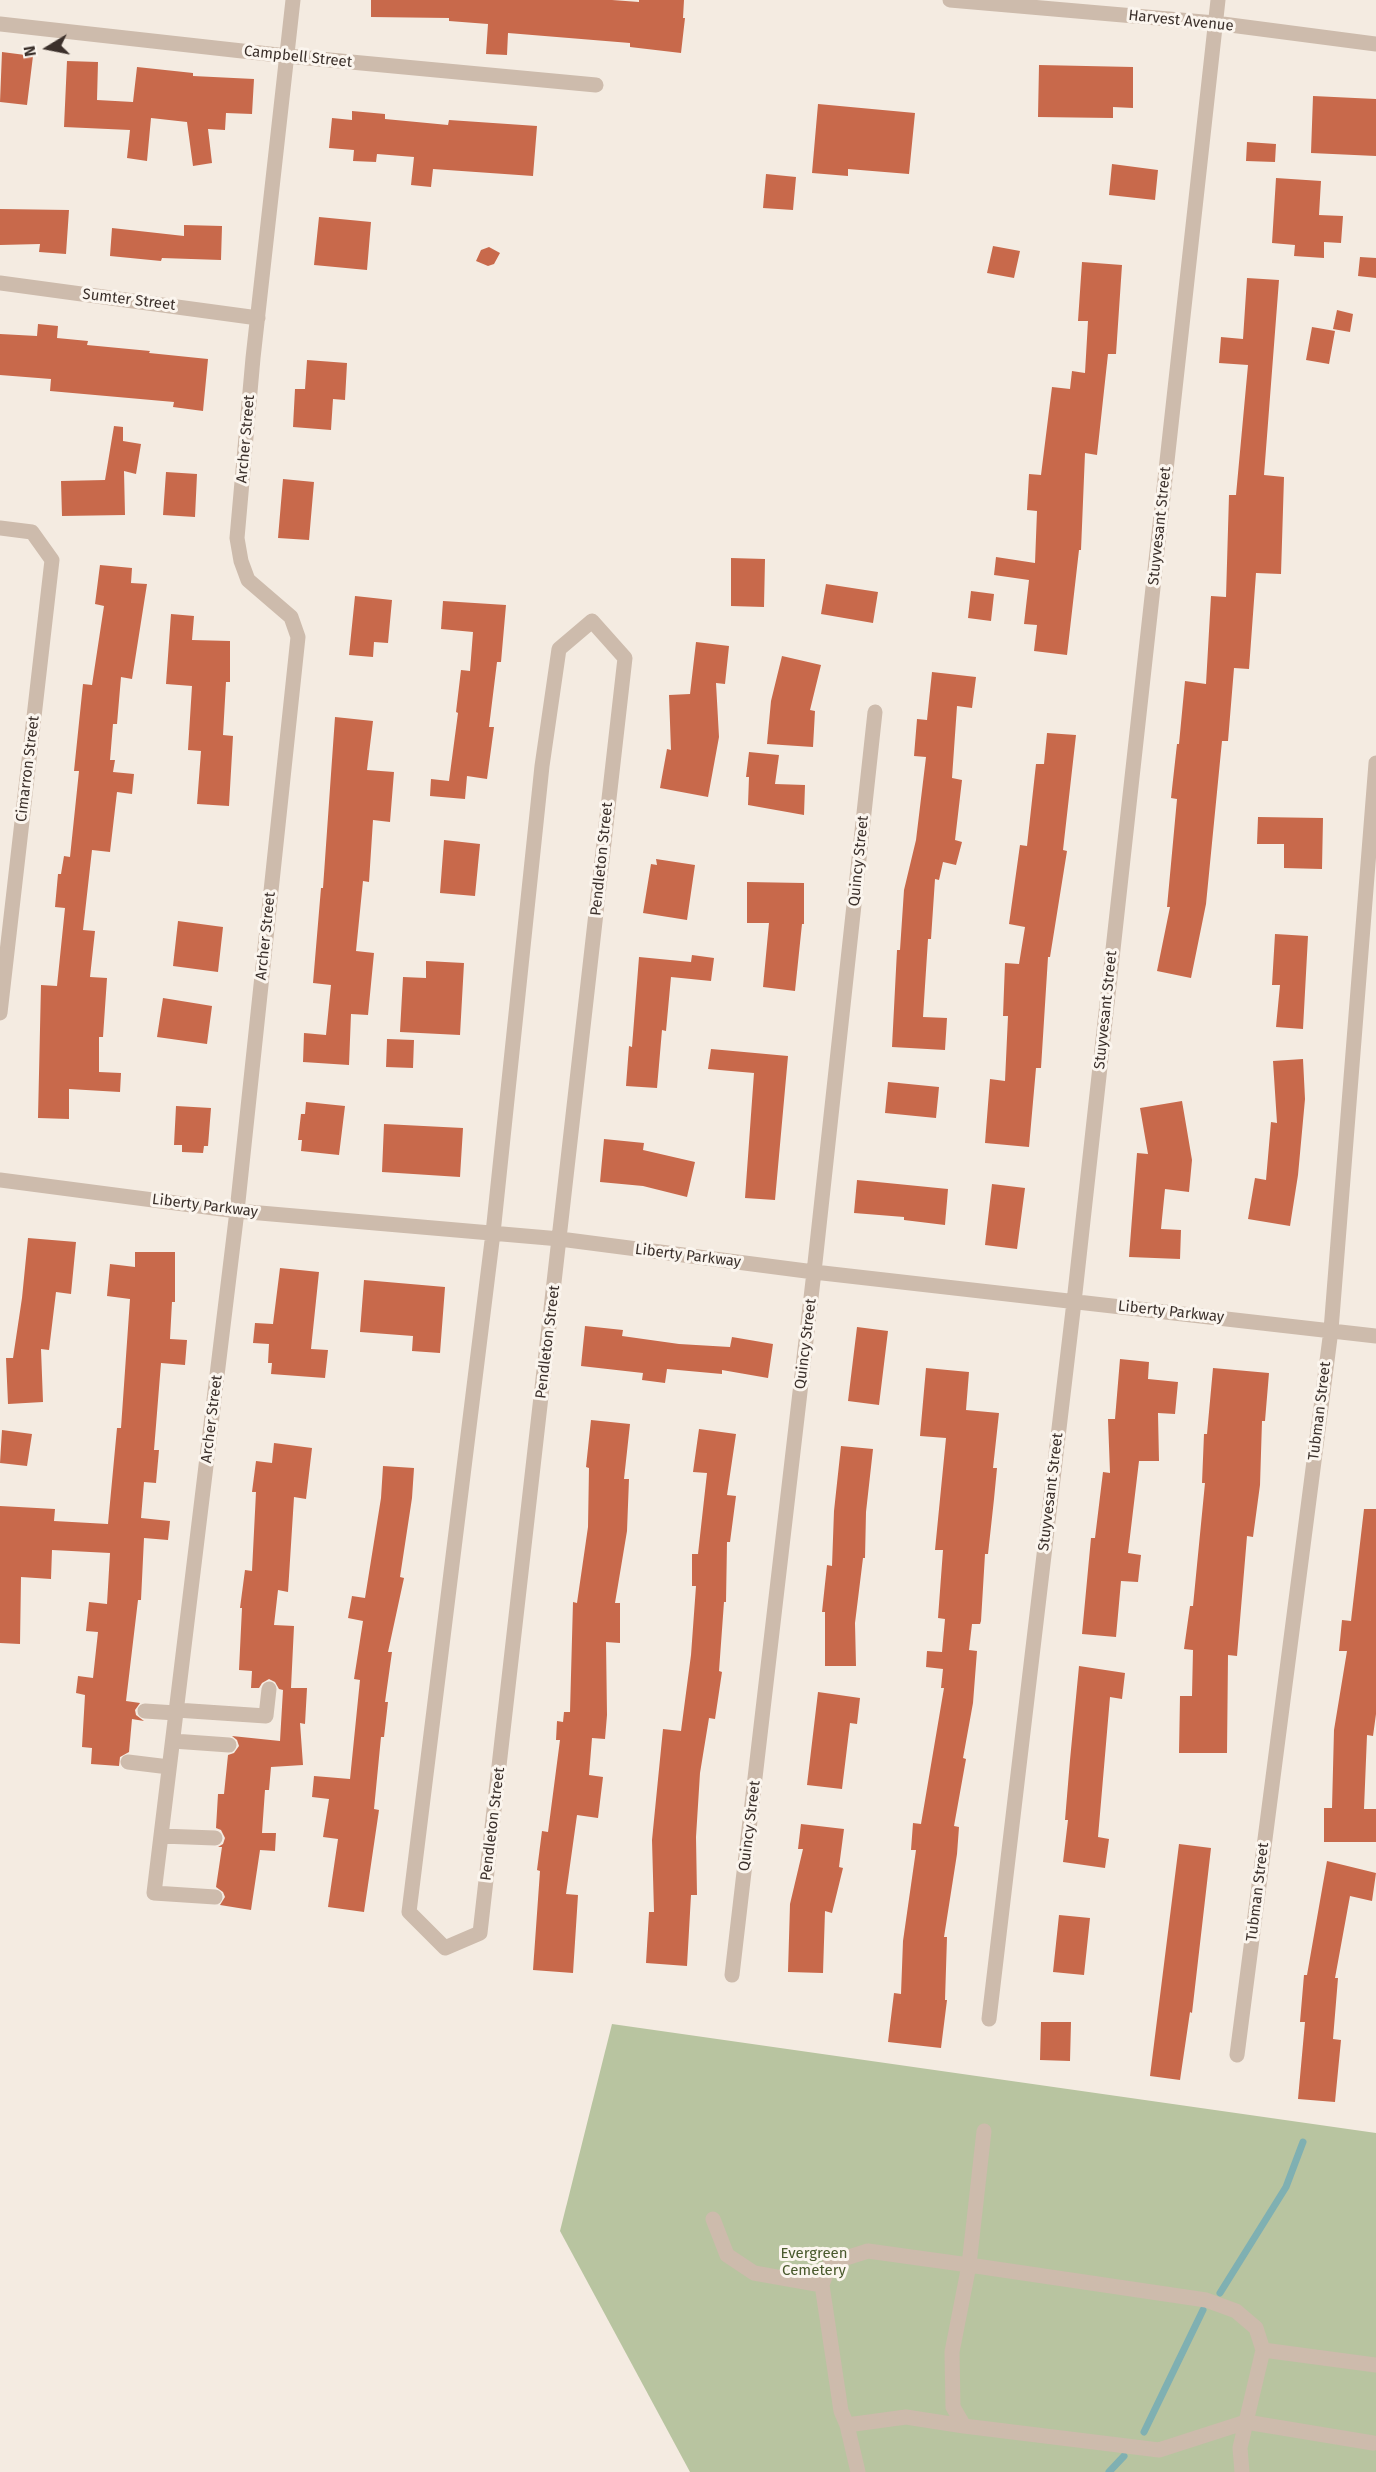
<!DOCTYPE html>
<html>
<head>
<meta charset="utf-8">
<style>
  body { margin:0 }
  #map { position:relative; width:1376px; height:2472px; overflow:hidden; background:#f4ebe1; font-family:"Fira Sans",sans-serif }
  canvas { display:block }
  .north { position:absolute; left:18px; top:18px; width:60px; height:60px; -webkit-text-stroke:4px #fbf5ee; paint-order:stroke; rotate:260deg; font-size:16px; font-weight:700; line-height:24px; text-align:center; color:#3b302b }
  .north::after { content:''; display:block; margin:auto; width:21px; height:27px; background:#3b302b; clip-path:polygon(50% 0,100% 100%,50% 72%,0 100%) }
</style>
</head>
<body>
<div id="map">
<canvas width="1376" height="2472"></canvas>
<div class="north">N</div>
</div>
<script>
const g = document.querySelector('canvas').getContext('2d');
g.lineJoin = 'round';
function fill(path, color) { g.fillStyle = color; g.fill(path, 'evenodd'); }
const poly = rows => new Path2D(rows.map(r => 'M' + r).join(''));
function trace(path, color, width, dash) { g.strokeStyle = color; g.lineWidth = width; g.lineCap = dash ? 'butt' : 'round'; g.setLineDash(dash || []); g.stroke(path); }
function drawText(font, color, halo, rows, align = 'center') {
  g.font = font + ' "Fira Sans",sans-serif'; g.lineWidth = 6; g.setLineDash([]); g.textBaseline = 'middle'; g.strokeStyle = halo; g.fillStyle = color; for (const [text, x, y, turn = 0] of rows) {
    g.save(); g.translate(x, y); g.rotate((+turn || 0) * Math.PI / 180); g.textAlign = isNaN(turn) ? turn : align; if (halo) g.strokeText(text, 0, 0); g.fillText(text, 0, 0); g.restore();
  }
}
fill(poly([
  [612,2024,1376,2133,1376,2472,690,2472,560,2231]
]), '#b8c4a0');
trace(poly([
  [1220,2293,1286,2187,1303,2142],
  [1144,2432,1203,2310],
  [1109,2472,1124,2456]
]), '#7fb0b2', 7);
fill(poly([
  [371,0,612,0,639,2,639,0,684,0,683,18,685,18,681,53,630,47,630,43,508,33,507,55,486,54,488,24,449,21,449,18,371,17],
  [2,52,33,56,27,105,0,102],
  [67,61,98,62,97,100,133,102,137,67,193,73,193,76,254,79,252,114,226,113,225,130,208,129,212,163,193,166,187,122,151,118,147,161,127,158,130,130,64,127],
  [1039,65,1133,67,1133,108,1113,107,1113,118,1038,117],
  [1313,96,1376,99,1376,156,1311,153],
  [818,104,915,113,909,174,848,169,848,176,812,173],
  [352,111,385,114,385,119,448,125,449,120,537,126,533,176,433,169,431,187,411,185,414,157,377,154,376,162,353,161,354,150,329,148,332,118,352,120],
  [1247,142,1276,144,1275,162,1246,161],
  [1112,164,1158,170,1155,200,1109,195],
  [766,174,796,177,793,210,763,208],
  [1276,178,1321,181,1319,215,1343,216,1341,243,1324,242,1324,258,1294,256,1295,245,1272,243],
  [0,209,69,210,66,254,39,252,40,244,0,245],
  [319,217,371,222,367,270,314,265],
  [184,225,222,226,221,260,162,258,161,261,110,256,112,228,184,236],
  [993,246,1020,251,1014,278,987,273],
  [489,247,500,253,494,264,488,266,476,261,481,250],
  [1360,257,1376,258,1376,278,1358,276],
  [1082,262,1122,265,1116,354,1108,354,1097,455,1085,453,1081,550,1079,550,1067,655,1034,651,1037,625,1024,624,1029,580,994,575,996,557,1035,563,1037,511,1027,510,1029,474,1041,475,1052,387,1070,389,1072,371,1085,373,1088,321,1078,321],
  [1247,278,1279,280,1264,475,1284,477,1281,574,1256,573,1249,669,1234,668,1228,741,1222,741,1206,904,1191,978,1157,971,1170,907,1167,907,1177,799,1171,798,1177,744,1179,744,1185,681,1206,684,1211,596,1226,597,1229,495,1236,495,1248,365,1219,363,1221,337,1243,339],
  [1337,310,1353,314,1350,332,1333,329],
  [38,324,58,326,57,338,88,341,87,345,150,351,149,353,208,359,203,411,173,407,174,402,50,391,51,379,0,375,0,334,37,336],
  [1312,327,1335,331,1329,364,1306,360],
  [307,360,347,363,345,400,333,399,331,430,293,427,295,389,305,389],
  [114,426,123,427,123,441,141,444,136,474,124,471,125,515,62,516,61,481,105,480],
  [166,472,197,474,195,517,163,515],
  [283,479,314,482,309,540,278,538],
  [731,558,765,559,764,607,731,606],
  [100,565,132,568,131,583,147,584,132,679,121,677,117,724,113,724,110,760,115,760,113,772,134,774,132,794,117,792,110,852,92,850,83,930,95,931,90,977,107,978,103,1037,99,1037,99,1072,121,1073,120,1092,69,1089,69,1119,38,1118,41,985,57,986,65,908,55,907,58,874,61,874,64,856,70,857,79,771,74,771,83,684,92,685,104,606,95,604],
  [826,584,878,592,873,623,821,614],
  [971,591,994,594,991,621,968,618],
  [355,596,392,600,388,643,374,642,373,657,349,655],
  [443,601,506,605,501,662,497,662,489,727,494,727,487,779,467,776,465,799,430,796,431,779,449,781,458,713,456,712,461,670,470,671,473,632,441,629],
  [171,614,194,616,192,640,230,641,230,682,226,682,223,735,233,736,229,806,197,804,201,751,188,750,192,686,166,684],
  [696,642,729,646,725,684,716,683,719,737,708,797,660,788,667,749,671,750,669,695,690,694],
  [782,656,821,665,810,710,815,711,813,747,767,744,771,701],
  [932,672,976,677,972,708,957,706,952,778,962,780,955,840,962,842,956,865,943,862,939,880,935,879,931,939,928,939,923,1017,947,1018,945,1050,892,1047,897,950,900,950,904,890,916,840,926,757,914,756,917,719,927,720],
  [335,717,373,721,367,770,394,772,390,822,373,820,369,882,363,881,356,951,374,953,368,1015,351,1014,349,1065,303,1062,304,1033,326,1035,331,985,313,983,321,888,323,888],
  [1047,733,1076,735,1063,850,1067,851,1050,957,1048,957,1041,1068,1036,1068,1029,1147,985,1143,990,1079,1005,1081,1008,1016,1003,1016,1005,963,1019,964,1025,927,1009,924,1020,845,1027,846,1036,764,1044,764],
  [749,752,779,755,775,784,805,785,804,815,748,805,749,777,746,777],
  [1258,817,1323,818,1322,869,1284,868,1284,844,1257,844],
  [444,840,480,844,475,896,440,893],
  [656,859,695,865,687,920,643,913,651,864,657,865],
  [747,882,804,883,804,924,802,924,795,991,763,987,769,923,747,923],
  [178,921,223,927,218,972,173,966],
  [1275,934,1308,936,1303,1029,1276,1027,1280,985,1272,985],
  [692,955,714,958,711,981,671,977,666,1031,662,1030,657,1088,626,1086,629,1046,632,1047,639,957,691,962],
  [426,961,464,963,460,1035,400,1032,403,977,426,978],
  [163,998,212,1006,207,1044,157,1037],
  [387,1039,414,1040,413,1068,386,1067],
  [711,1049,788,1056,775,1200,745,1198,754,1073,708,1069],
  [1303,1059,1305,1099,1298,1175,1290,1226,1248,1219,1255,1178,1266,1180,1271,1122,1277,1123,1273,1061],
  [888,1082,939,1087,936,1118,885,1113],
  [1182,1101,1192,1160,1189,1192,1165,1189,1161,1229,1181,1230,1180,1259,1129,1257,1137,1153,1148,1154,1140,1108],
  [306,1102,345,1106,339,1155,301,1151,302,1140,298,1140,301,1114,305,1114],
  [176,1106,211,1108,208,1146,204,1146,203,1153,182,1152,182,1145,174,1145],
  [384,1124,463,1128,460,1177,382,1172],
  [604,1139,644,1143,643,1150,695,1162,687,1197,643,1186,600,1182],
  [857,1180,948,1189,945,1225,904,1220,904,1217,854,1213],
  [992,1184,1025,1188,1017,1249,985,1245],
  [28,1238,76,1242,71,1294,56,1292,49,1350,41,1349,43,1402,8,1404,6,1358,13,1358,22,1298],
  [135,1252,175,1252,175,1302,172,1302,170,1339,187,1340,185,1365,161,1363,154,1450,159,1450,156,1483,144,1482,141,1518,170,1521,168,1540,144,1538,141,1600,138,1600,126,1701,140,1703,135,1710,136,1715,144,1721,132,1719,129,1752,120,1757,119,1766,91,1764,92,1748,82,1747,85,1695,76,1693,78,1676,93,1678,98,1632,86,1631,89,1602,107,1604,110,1553,52,1550,51,1579,21,1577,20,1644,0,1643,0,1506,55,1509,54,1521,108,1524,117,1428,121,1428,130,1299,107,1296,110,1264,135,1267],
  [280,1268,319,1272,311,1349,328,1350,325,1378,271,1374,272,1363,268,1363,269,1344,253,1343,255,1323,273,1324],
  [364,1280,445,1287,440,1353,412,1351,413,1336,360,1332],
  [585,1326,623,1330,622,1336,679,1344,730,1347,732,1337,773,1344,768,1378,722,1370,722,1374,667,1369,665,1383,642,1380,643,1373,581,1366],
  [857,1327,888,1331,879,1405,848,1401],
  [1120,1359,1149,1362,1148,1379,1178,1382,1175,1414,1158,1413,1159,1461,1139,1461,1128,1553,1141,1555,1138,1582,1121,1581,1116,1637,1082,1634,1091,1538,1095,1538,1103,1472,1110,1473,1108,1419,1115,1419],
  [926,1368,969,1372,966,1410,999,1413,993,1468,997,1468,994,1499,988,1554,985,1554,981,1621,980,1624,972,1624,969,1650,977,1651,973,1703,963,1758,966,1759,954,1826,959,1827,957,1854,944,1937,947,1937,945,2000,947,2000,941,2048,888,2042,894,1993,901,1994,903,1941,916,1850,911,1850,913,1823,921,1824,944,1688,941,1688,943,1669,926,1667,927,1651,942,1652,945,1619,938,1618,943,1550,935,1550,946,1438,920,1436],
  [1213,1368,1269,1373,1265,1421,1262,1421,1260,1485,1253,1537,1247,1536,1237,1656,1228,1655,1227,1753,1179,1753,1180,1696,1192,1696,1193,1650,1184,1649,1190,1606,1193,1606,1205,1483,1202,1483,1204,1434,1207,1434],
  [591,1420,630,1424,624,1479,629,1479,627,1531,615,1603,620,1603,620,1643,606,1642,607,1715,605,1739,592,1738,589,1775,603,1777,598,1818,577,1815,566,1894,578,1895,573,1973,533,1970,540,1871,537,1870,542,1831,548,1832,560,1740,556,1740,557,1721,563,1722,564,1712,570,1712,573,1602,577,1603,588,1527,589,1468,586,1467],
  [699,1429,736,1434,727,1495,736,1496,730,1542,727,1542,726,1602,724,1602,719,1671,722,1672,715,1719,709,1718,700,1773,696,1837,697,1895,691,1895,687,1966,646,1963,649,1912,654,1912,652,1840,663,1729,681,1731,691,1655,696,1586,692,1586,692,1554,698,1554,707,1473,693,1472],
  [2,1430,32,1434,27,1466,0,1463],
  [274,1443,312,1448,306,1499,294,1497,288,1592,278,1590,274,1625,294,1626,291,1688,307,1688,305,1724,300,1723,303,1765,271,1767,269,1790,265,1790,262,1833,276,1833,275,1851,260,1850,251,1910,220,1905,225,1897,223,1892,216,1887,222,1847,218,1847,223,1844,225,1838,221,1830,216,1828,218,1794,224,1794,228,1755,234,1753,239,1746,237,1740,232,1736,280,1741,283,1690,279,1689,275,1682,269,1679,262,1683,259,1688,251,1688,252,1671,239,1670,242,1608,240,1608,245,1570,252,1571,256,1492,252,1492,256,1461,272,1463],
  [841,1446,873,1449,866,1512,865,1558,863,1558,855,1623,856,1666,825,1666,825,1612,822,1612,827,1565,832,1566,834,1511],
  [383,1466,414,1468,412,1498,400,1577,404,1578,388,1652,392,1652,385,1702,388,1702,384,1737,381,1737,374,1809,379,1810,364,1912,328,1907,338,1839,323,1837,329,1799,312,1797,314,1776,350,1779,360,1680,354,1679,363,1621,348,1618,352,1596,365,1598,381,1498],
  [1364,1509,1376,1509,1376,1714,1373,1736,1367,1735,1364,1809,1376,1809,1376,1842,1324,1842,1324,1808,1332,1808,1334,1730,1347,1651,1339,1651,1342,1620,1351,1621],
  [1079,1666,1125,1673,1122,1699,1110,1697,1098,1837,1109,1839,1105,1868,1063,1862,1068,1820,1065,1820,1070,1760],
  [818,1692,860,1698,857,1724,850,1723,842,1789,807,1785],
  [801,1824,844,1829,839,1867,843,1868,832,1913,825,1911,823,1973,788,1972,790,1904,803,1849,798,1849],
  [1179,1844,1211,1848,1192,2013,1190,2012,1180,2080,1150,2076],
  [1327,1861,1376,1873,1372,1901,1350,1896,1335,1978,1338,1978,1333,2039,1341,2040,1335,2102,1298,2099,1305,2022,1300,2022,1304,1975,1307,1975],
  [1059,1915,1090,1918,1084,1975,1053,1972],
  [1041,2022,1071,2022,1070,2061,1040,2060]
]), '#c8694b');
trace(poly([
  [950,0,1215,23,1376,44],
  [0,24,287,56,596,85],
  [0,283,258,318],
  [0,528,32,532,52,560,0,1013],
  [592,621,625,658,480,1933,445,1948,409,1912,493,1233,542,766,559,649,592,621],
  [0,1180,237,1211,560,1239,814,1272,1376,1336],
  [176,1710,266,1716,269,1689],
  [145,1711,176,1713],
  [173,1741,229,1745],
  [128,1762,169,1767],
  [161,1836,215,1838],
  [215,1897,154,1893,237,1211,298,637,291,617,248,580,241,561,237,538,253,358,293,0],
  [732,1975,814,1272,875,712],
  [989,2019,1074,1302,1218,0],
  [1237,2055,1331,1330,1376,763],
  [984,2131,969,2265,1206,2300,1236,2311,1256,2328,1263,2350],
  [713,2219,727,2255,754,2273,822,2285],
  [847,2425,858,2472],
  [964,2426,906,2417,847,2425,841,2411,822,2285,830,2263,868,2251,969,2265,952,2352,953,2407,964,2426,1159,2450,1246,2422,1263,2350,1376,2365],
  [1242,2472,1240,2448,1246,2422,1373,2443]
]), '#cdbbac', 15);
drawText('15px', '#3b302b', '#fbf5ee', [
  ["Harvest Avenue",1181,21,6],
  ["Campbell Street",298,57,6],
  ["Sumter Street",129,300,7],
  ["Archer Street",246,439,-85],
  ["Stuyvesant Street",1160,526,-84],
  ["Cimarron Street",28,769,-83],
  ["Pendleton Street",602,859,-84],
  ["Quincy Street",859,861,-84],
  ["Archer Street",266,936,-84],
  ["Stuyvesant Street",1106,1010,-84],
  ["Liberty Parkway",205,1206,7],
  ["Liberty Parkway",688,1256,7],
  ["Liberty Parkway",1171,1312,6],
  ["Pendleton Street",548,1342,-83],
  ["Quincy Street",806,1344,-83],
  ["Tubman Street",1320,1411,-83],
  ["Archer Street",212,1419,-83],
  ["Stuyvesant Street",1051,1492,-83],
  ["Pendleton Street",493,1824,-83],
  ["Quincy Street",750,1826,-83],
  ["Tubman Street",1258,1892,-83]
]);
drawText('15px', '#4a5a2e', '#fbf5ee', [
  ["Evergreen",814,2254],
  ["Cemetery",814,2271]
]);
</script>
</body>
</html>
